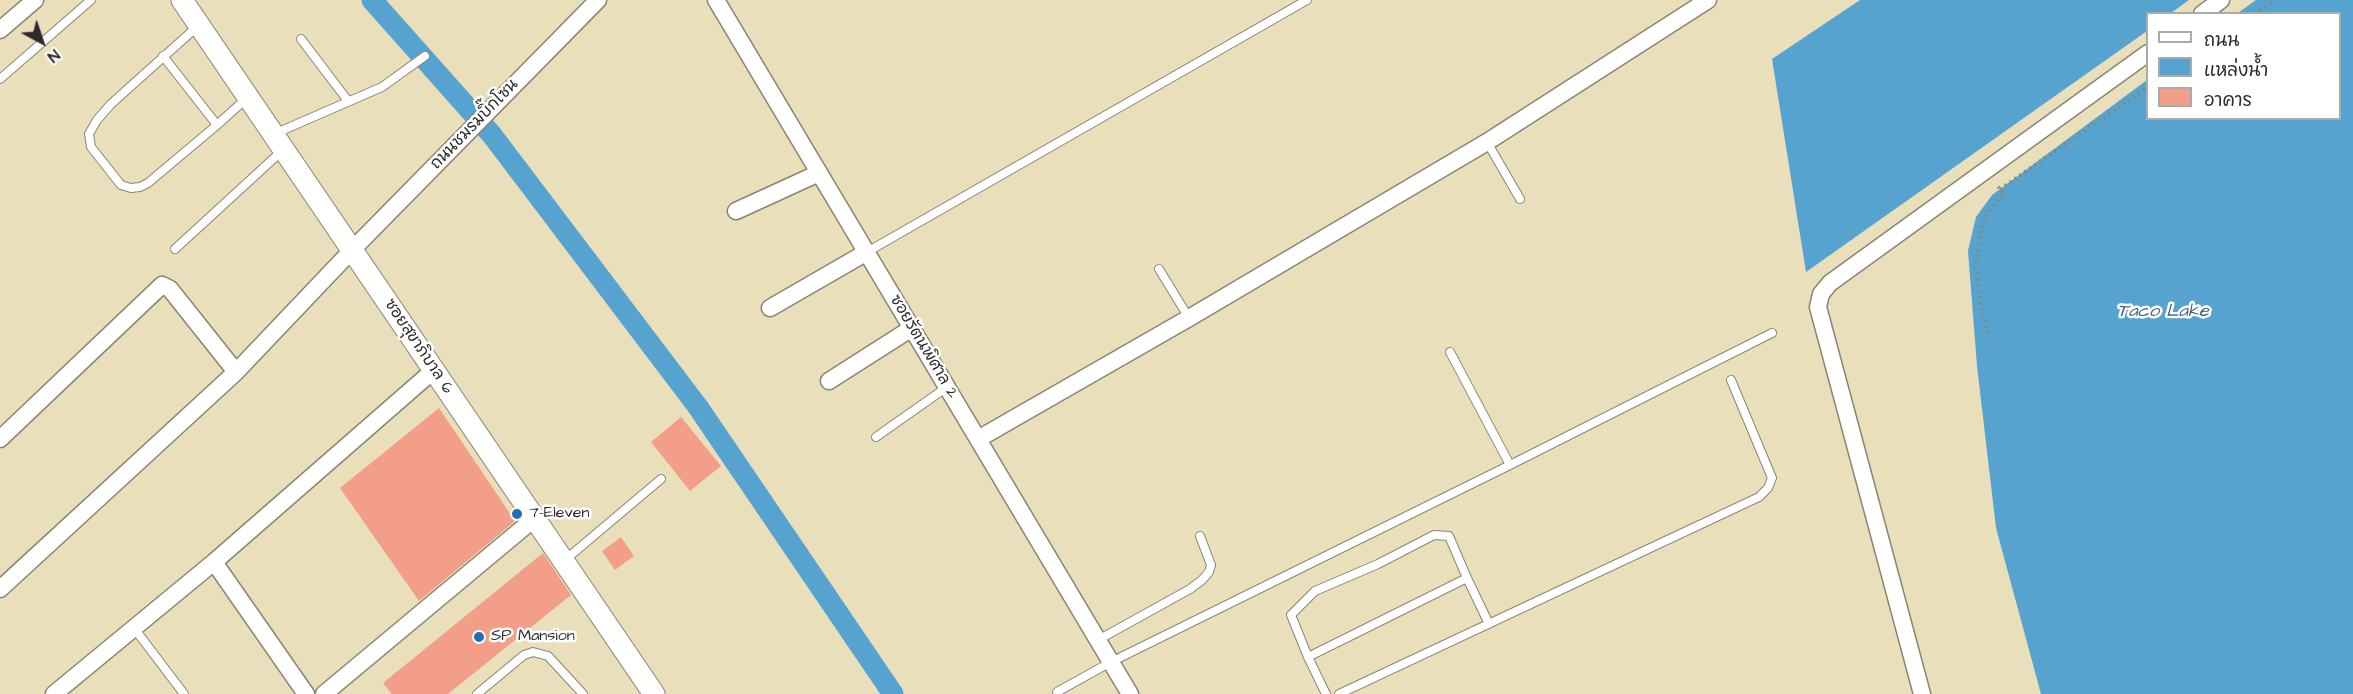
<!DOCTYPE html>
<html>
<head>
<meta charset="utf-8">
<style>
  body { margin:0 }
  #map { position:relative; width:2353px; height:694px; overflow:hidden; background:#e9dfbb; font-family:"Architects Daughter","Playpen Sans Thai",sans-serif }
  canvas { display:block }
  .legend { position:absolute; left:2146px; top:12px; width:195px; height:108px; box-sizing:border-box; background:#fff; border:2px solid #aaa; margin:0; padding:8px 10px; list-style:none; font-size:18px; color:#2b2b2b }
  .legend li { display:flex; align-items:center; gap:12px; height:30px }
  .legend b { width:30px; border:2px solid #aaa }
  .north { position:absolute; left:12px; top:12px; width:60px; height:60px; -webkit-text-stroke:4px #fff; paint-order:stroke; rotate:140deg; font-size:16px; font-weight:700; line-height:24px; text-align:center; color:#2b2b2b }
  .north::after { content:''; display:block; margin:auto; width:21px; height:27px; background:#2b2b2b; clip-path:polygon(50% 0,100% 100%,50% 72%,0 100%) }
</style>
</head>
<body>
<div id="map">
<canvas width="2353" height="694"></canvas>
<ul class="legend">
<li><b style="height:8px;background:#fff"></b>ถนน</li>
<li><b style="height:16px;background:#56a3cf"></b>แหล่งน้ำ</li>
<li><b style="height:16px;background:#f29e89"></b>อาคาร</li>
</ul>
<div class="north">N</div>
</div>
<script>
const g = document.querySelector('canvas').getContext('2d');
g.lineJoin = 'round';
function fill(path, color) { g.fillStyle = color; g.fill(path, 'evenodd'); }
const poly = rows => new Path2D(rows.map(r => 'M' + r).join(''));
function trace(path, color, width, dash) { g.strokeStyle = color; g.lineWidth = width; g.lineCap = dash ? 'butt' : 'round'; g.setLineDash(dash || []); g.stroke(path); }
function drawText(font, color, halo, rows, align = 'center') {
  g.font = font + ' "Architects Daughter","Playpen Sans Thai",sans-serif'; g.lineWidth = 5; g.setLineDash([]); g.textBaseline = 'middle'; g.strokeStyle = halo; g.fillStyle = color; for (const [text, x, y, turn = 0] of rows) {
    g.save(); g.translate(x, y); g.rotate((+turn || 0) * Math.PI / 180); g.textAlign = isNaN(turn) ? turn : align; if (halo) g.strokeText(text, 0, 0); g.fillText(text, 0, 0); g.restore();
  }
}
fill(poly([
  [1860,0,2189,0,2171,13,2148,14,2147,31,1806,272,1772,59],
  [2256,0,2353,0,2353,694,2041,694,1996,528,1977,366,1968,251,1976,217,1992,195,2147,80,2148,118,2340,118,2340,14,2238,13]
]), '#56a3cf');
trace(poly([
  [372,0,492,135,698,407,893,694]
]), '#56a3cf', 21);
fill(poly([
  [439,408,515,521,419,601,340,488],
  [681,417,721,466,690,491,651,442],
  [621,537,634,556,615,570,602,551],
  [543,553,571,595,448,694,392,694,383,683]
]), '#f29e89');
const service = poly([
  [199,25,111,104,97,120,89,134,91,147,121,185,131,188,140,187,148,183,217,125,248,97],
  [301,39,348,101],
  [163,56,217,125],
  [0,79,91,0],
  [274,134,382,87,425,56],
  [1487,142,1520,199],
  [175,249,284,149],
  [867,252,1307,0],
  [1159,269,1189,318],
  [1450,352,1510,465],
  [876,437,947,387],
  [565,560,661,479],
  [134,628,184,694],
  [1098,640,1190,589,1202,580,1209,572,1211,565,1200,536],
  [1308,657,1467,578],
  [1057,692,1111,662,1510,465,1772,333],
  [477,694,524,655,533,652,548,656,583,694],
  [1326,694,1308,657,1291,615,1315,591,1378,564,1434,535,1449,536,1467,578,1489,624],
  [1339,694,1759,497,1768,488,1772,478,1731,380]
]);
const minor = poly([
  [716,0,1130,694],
  [2202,14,2221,0],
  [0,30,35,0],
  [736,211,819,173],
  [770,308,867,252],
  [829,381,912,328],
  [0,439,162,285,170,289,236,372],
  [978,439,1189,318,1487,142,1708,0],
  [214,562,306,694],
  [0,589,236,372,353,249,598,0],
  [54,694,214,562,434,370],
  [324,694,535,518],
  [1922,694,1818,307,1821,294,1830,283,2148,53]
]);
const tertiary = poly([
  [182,0,654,694]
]);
trace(service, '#8a8573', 10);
trace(minor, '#8a8573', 19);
trace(tertiary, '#8a8573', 23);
trace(poly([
  [2255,14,2275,0],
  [2000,189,2148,87],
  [1989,339,1982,311,1975,265,1983,223,1995,202,2004,194,1996,184]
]), '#8a8573', 4, [1.5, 4.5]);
trace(service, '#fff', 8);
trace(minor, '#fff', 16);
trace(tertiary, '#fff', 21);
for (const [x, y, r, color] of [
  [517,514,6,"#1f6fb2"],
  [479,637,6,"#1f6fb2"]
]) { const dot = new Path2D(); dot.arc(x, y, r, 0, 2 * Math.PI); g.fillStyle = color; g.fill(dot); trace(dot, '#fff', 2); }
drawText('16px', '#2b2b2b', '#fff', [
  ["ถนนชมรมบิ๊กโซน",475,125,-46],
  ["ซอยสุขาภิบาล 6",418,347,56],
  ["ซอยรัตนพิศาล 2",923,347,59]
]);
drawText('16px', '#2b2b2b', '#fff', [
  ["7-Eleven",529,514],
  ["SP Mansion",491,637]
], 'left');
drawText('italic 18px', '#3e6175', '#fff', [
  ["Taco Lake",2163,312]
]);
</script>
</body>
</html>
